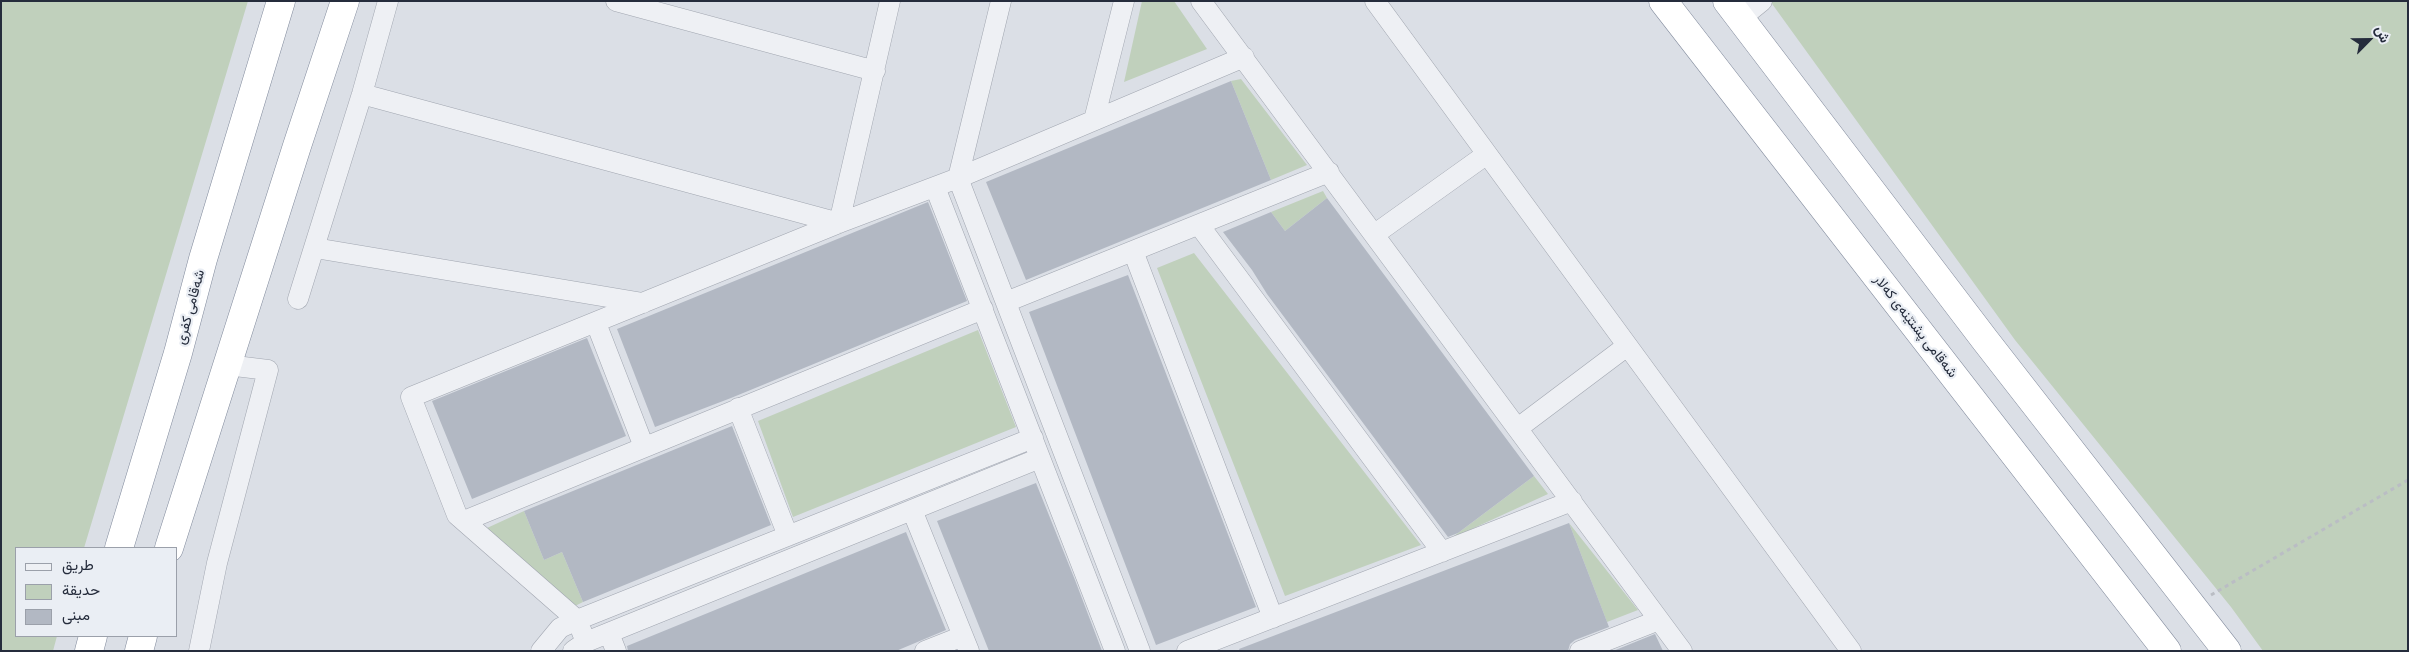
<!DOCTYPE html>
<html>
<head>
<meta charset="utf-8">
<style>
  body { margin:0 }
  #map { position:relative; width:2409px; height:652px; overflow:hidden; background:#dbdfe6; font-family:Ubuntu,Vazirmatn,sans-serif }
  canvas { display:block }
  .frame { position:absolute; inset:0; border:2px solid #252c3c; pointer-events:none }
  .legend { position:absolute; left:15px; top:547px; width:162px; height:90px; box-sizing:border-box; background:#eaeef4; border:1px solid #9ba0aa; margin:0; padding:6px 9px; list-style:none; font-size:15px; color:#252c3c }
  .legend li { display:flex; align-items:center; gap:10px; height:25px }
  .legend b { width:25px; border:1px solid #9ba0aa }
  .north { position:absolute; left:2344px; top:15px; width:50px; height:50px; -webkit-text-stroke:4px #eaeef4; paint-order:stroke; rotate:67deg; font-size:14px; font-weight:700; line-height:20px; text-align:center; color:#252c3c }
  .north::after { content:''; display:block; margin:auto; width:18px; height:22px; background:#252c3c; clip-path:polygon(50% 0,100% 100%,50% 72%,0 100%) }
</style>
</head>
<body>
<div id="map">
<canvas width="2409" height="652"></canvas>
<div class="frame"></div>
<ul class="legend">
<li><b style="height:6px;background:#eef0f4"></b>طريق</li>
<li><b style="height:14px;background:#c0d0bc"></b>حديقة</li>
<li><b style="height:14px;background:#b2b8c3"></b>مبنى</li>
</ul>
<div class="north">ش</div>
</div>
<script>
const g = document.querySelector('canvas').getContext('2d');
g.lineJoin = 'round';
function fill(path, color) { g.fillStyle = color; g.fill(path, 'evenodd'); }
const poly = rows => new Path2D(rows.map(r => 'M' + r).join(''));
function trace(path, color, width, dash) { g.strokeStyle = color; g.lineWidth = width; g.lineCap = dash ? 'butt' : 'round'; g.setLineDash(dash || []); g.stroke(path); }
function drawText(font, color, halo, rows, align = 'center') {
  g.font = font + ' Ubuntu,Vazirmatn,sans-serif'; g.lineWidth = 4.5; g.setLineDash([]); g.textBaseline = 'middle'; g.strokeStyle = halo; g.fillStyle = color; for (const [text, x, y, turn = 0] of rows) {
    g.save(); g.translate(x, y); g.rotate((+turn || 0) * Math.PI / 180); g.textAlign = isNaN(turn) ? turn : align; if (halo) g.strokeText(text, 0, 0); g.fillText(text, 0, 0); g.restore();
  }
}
fill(poly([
  [1,1,248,1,84,548,16,548,16,636,57,636,53,651,1,651],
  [1142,1,1174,1,1207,49,1124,82],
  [1770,1,2408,1,2408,651,2263,651,2231,607,2015,340],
  [1241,79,1307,165,1271,180,1231,81],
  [1323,191,1327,198,1285,231,1271,212],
  [1194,253,1421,545,1285,596,1157,268],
  [978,330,1016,427,793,517,758,421],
  [1534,476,1548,494,1450,539],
  [524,511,544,560,562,552,583,602,575,606,487,528],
  [1569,523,1638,610,1607,622]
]), '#c0d0bc');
fill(poly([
  [1231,81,1271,180,1026,280,986,182],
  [1327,198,1534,476,1458,533,1448,537,1267,294,1252,270,1223,232,1271,212,1285,231],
  [928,202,967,301,731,398,655,427,617,329],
  [1128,275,1256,607,1156,645,1029,312],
  [587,338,626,436,472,499,432,401],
  [732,426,771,525,583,602,562,552,544,560,524,511],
  [1036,483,1075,580,1102,651,989,651,937,521],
  [1569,523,1609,627,1575,640,1570,644,1568,651,1240,651,1239,649],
  [906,532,946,630,896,651,628,651,627,646],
  [1655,634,1663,651,1613,651]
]), '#b2b8c3');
const minor = poly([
  [616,1,875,71],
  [1001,1,958,178,1140,651],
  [1201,1,1682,651],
  [1375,1,1851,651],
  [1740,19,1762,1],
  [362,94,839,223,890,1],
  [1094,120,1124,1],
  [935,187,1115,651],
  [1199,225,1442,552],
  [1375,234,1487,154],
  [315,248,643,303],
  [1133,251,1273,618],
  [298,299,362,94,388,1],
  [1006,302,1329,172],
  [596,323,644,447],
  [738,408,788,536],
  [1518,428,1627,346],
  [912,510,969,651],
  [464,521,983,309],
  [609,633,616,651],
  [586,642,577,620,457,515,411,397,839,223,958,178,1244,57],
  [199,651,217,563,268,370,227,365],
  [541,651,560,628,577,620,1033,438],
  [573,651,586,642,1040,458],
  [925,651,963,636],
  [1187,651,1572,501],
  [1580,651,1659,620]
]);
const highway = poly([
  [1663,1,2167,651],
  [1727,1,1985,340,2227,651],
  [119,548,178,353,203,259,281,1],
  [169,548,297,146,345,1],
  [89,651,93,636],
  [139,651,143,636]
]);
trace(minor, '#a1a6b0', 21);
trace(highway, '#828b9d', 29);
trace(poly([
  [2211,595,2408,480]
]), '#babdc4', 3, [4, 4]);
trace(minor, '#eef0f4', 20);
trace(highway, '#fff', 28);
drawText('14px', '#252c3c', '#eaeef4', [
  ["شەقامی کفری",190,307,-75],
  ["شەقامی پشتێنەی کەلار",1916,326,52]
]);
</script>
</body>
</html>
